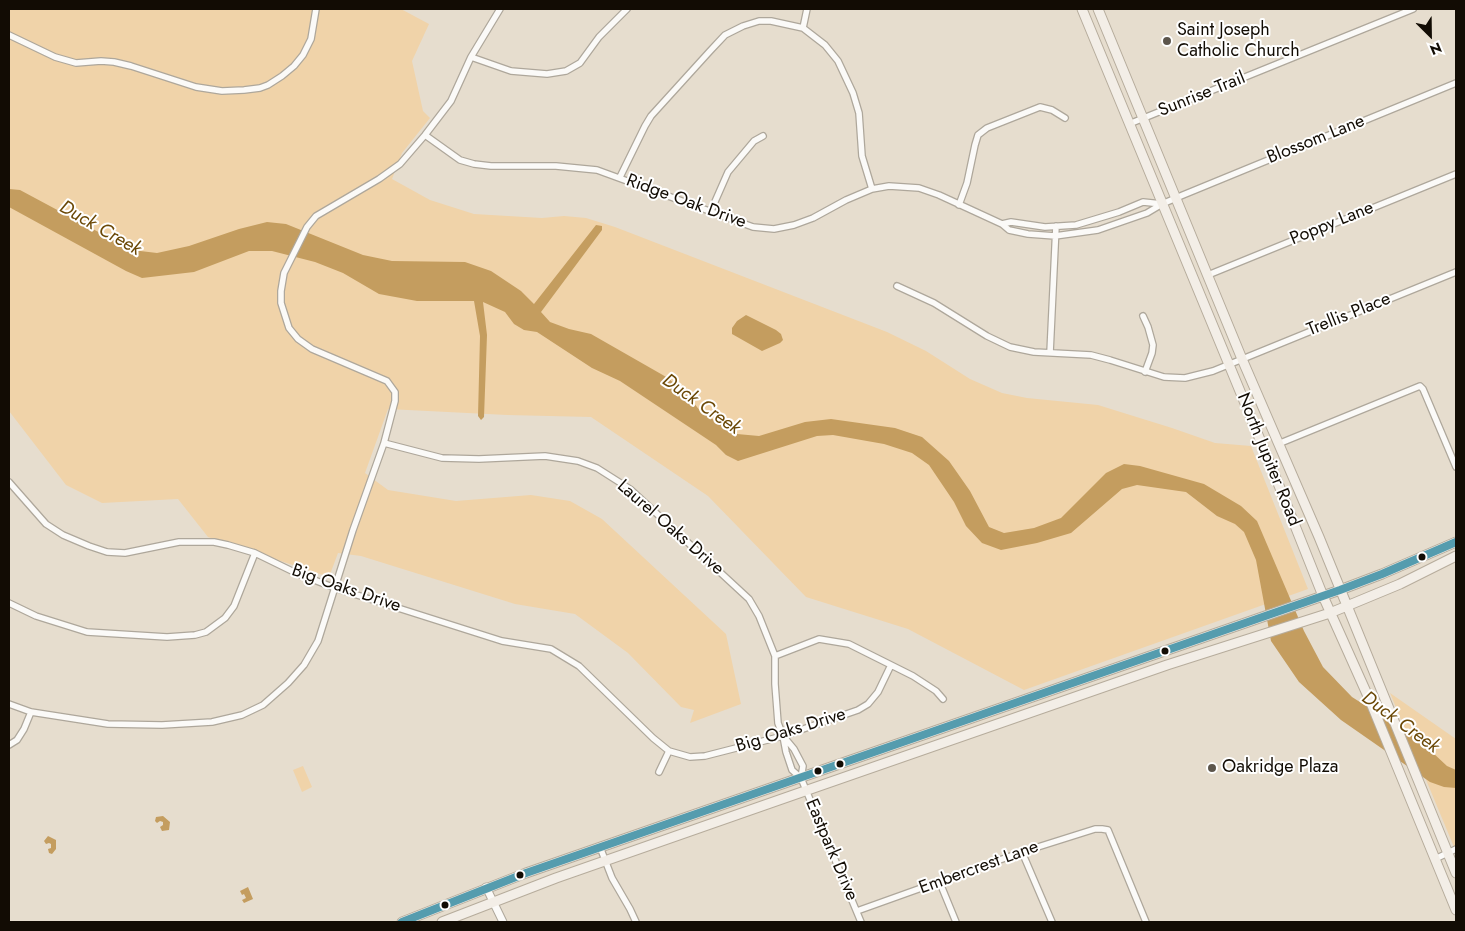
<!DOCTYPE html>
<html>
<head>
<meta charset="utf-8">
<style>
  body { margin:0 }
  #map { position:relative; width:1465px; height:931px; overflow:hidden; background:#e6ddce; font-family:Jost,sans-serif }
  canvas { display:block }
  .frame { position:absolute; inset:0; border:10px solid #120c04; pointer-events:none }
  .north { position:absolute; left:1405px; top:10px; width:50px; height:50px; -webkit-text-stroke:4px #fff; paint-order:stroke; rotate:157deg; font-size:14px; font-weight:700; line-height:20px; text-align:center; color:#120c04 }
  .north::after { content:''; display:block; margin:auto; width:18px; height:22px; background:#120c04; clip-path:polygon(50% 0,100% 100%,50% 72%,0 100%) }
</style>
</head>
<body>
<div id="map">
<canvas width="1465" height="931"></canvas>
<div class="frame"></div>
<div class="north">N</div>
</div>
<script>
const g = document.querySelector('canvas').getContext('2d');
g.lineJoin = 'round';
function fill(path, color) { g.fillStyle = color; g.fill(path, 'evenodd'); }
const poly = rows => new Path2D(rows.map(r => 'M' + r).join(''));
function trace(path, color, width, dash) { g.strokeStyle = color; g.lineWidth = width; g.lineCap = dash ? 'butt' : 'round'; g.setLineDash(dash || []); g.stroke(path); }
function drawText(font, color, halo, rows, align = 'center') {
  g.font = font + ' Jost,sans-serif'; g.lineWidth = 4; g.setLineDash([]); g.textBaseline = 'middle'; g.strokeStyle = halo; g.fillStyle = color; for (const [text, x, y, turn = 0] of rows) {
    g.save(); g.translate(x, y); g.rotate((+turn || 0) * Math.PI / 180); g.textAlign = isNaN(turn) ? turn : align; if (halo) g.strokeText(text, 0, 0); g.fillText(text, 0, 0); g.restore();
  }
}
fill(poly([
  [9,9,401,9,429,24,412,61,423,111,430,118,402,153,392,179,430,200,474,214,542,218,564,216,586,218,615,227,887,332,926,351,970,379,1002,393,1027,398,1098,405,1172,428,1215,443,1251,446,1308,589,1024,690,908,629,806,597,708,496,591,417,507,415,388,409,365,473,388,490,456,501,531,495,570,501,602,519,726,634,741,704,690,723,694,710,681,707,628,653,575,614,515,604,361,556,338,553,329,577,208,537,178,499,102,503,66,485,9,411],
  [1390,693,1456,739,1456,846,1454,847],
  [303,766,312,787,302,792,293,770]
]), '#f0d3a9');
fill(poly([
  [9,189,20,190,132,250,157,253,189,246,239,229,267,222,286,224,363,255,392,261,465,262,491,271,521,291,534,304,596,225,602,226,602,230,541,312,550,322,569,329,591,334,668,378,689,397,701,412,737,434,759,436,805,422,831,419,895,428,922,437,949,461,970,491,989,527,1004,533,1034,528,1061,518,1106,473,1124,464,1140,466,1204,484,1241,506,1257,521,1304,631,1323,667,1352,697,1418,739,1447,766,1456,770,1456,788,1444,787,1430,782,1341,720,1299,682,1271,641,1256,560,1244,532,1235,524,1217,516,1186,492,1137,485,1122,489,1071,533,1037,543,1001,550,982,543,966,526,954,502,929,465,912,453,884,444,833,435,817,436,738,461,726,455,716,445,620,381,592,368,537,332,524,330,514,324,505,312,483,302,487,335,484,417,481,420,478,416,480,336,474,301,417,301,379,294,343,273,315,262,272,251,249,251,194,272,142,278,126,271,9,207],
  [746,315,776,330,781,334,783,340,780,343,762,351,732,334,732,328,737,321],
  [163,816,170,822,169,830,162,831,160,827,163,825,163,822,160,821,157,823,155,821,156,817],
  [48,836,56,840,56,849,52,854,49,853,48,849,51,848,51,844,49,843,46,844,44,841],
  [248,887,253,899,244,903,242,900,246,898,244,894,242,895,240,891]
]), '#c49d5f');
const minor = poly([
  [803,28,807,9],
  [9,35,55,57,76,63,101,61,114,62,131,66,196,87,222,91,244,90,260,88,268,85,282,76,294,66,303,55,311,39,316,9],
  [471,57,511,71,547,74,566,71,580,63,599,37,627,9],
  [1129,124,1413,9],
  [425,135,460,160,474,164,491,166,556,166,597,170,753,227,774,229,794,225,813,218,846,200,872,189,889,186,919,188,939,195,1002,224,1009,230,1028,234,1055,236,1098,230,1147,213,1162,204,1183,195,1456,83],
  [620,177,645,126,651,116,710,51,725,35,743,26,759,21,771,21,803,28,825,45,838,61,853,93,859,113,862,156,872,189],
  [959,205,967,183,975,145,978,135,987,128,1040,107,1052,110,1065,118],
  [710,213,728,172,754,141,763,136],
  [1002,224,1011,222,1045,227,1076,225,1119,212,1143,202,1162,204],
  [1208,275,1456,174],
  [897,286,934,303,987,336,1010,347,1034,352,1091,355,1110,360,1164,377,1185,378,1213,371,1456,272],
  [1143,316,1148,327,1153,345,1152,353,1145,372],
  [1050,353,1056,226],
  [384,443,442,458,479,459,545,456,578,461,597,468,630,489,749,599,759,616,775,656,775,684,778,723,783,736,786,752,792,770,801,778,861,922],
  [1278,444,1420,386,1423,389,1456,467],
  [9,482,46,524,63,535,89,546,107,552,125,553,179,542,214,542,228,545,255,553,296,573,335,588,502,641,551,649,579,666,653,738,669,751,690,757,705,756,783,736,858,710,868,704,878,692,891,665],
  [9,603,36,616,87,632,167,637,195,635,206,632,225,618,234,606,255,553],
  [775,656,819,639,849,644,913,676,936,691,943,699],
  [9,704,31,712,108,724,162,725,212,722,242,715,263,705,288,683,304,665,318,641,353,530,384,443,395,401,395,392,387,381,312,349,298,339,289,328,281,303,281,291,284,273,307,227,316,216,379,179,400,164,425,135,451,101,471,57,500,9],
  [784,737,794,749,803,766,801,778],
  [9,745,17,740,24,729,31,712],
  [659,772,669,751],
  [600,847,612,878,630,909,636,922],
  [1022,852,1052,922],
  [1435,859,1456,849],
  [940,883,956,922],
  [857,911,1022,852,1095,829,1102,829,1108,830,1146,922]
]);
const tertiary = poly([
  [486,887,503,922]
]);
const primary = poly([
  [1082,9,1280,488,1323,596,1371,703,1456,910],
  [1098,9,1242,359,1319,537,1456,873],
  [402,922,526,873,1340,590,1382,574,1456,542],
  [442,922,556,878,779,800,1167,665,1330,613,1400,584,1456,556]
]);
trace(minor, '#aea79b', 8);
trace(tertiary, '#aea79b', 9);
trace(primary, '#b6ac9c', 11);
trace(minor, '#fbfaf8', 5.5);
trace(tertiary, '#fbfaf8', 7);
trace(primary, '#f3eee7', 9);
trace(poly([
  [402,922,526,873,1340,590,1382,574,1456,542]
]), '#559cae', 8);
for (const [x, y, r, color] of [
  [1167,41,5,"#5c554b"],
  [1422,557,4.5,"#120c04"],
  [1165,651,4.5,"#120c04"],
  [840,764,4.5,"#120c04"],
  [1212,768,5,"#5c554b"],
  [818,771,4.5,"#120c04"],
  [520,875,4.5,"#120c04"],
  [445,905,4.5,"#120c04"]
]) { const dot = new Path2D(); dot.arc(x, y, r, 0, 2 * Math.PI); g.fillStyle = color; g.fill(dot); trace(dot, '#fff', 2); }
drawText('18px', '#120c04', '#fff', [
  ["Saint Joseph",1177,31],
  ["Catholic Church",1177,52],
  ["Oakridge Plaza",1222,768]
], 'left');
drawText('18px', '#120c04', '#fff', [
  ["Sunrise Trail",1202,95,-22],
  ["Blossom Lane",1316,140,-22],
  ["Ridge Oak Drive",686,202,20],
  ["Poppy Lane",1332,224,-22],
  ["Trellis Place",1349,315,-22],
  ["North Jupiter Road",1268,460,68],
  ["Laurel Oaks Drive",670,528,41],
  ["Big Oaks Drive",346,589,19],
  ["Big Oaks Drive",791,731,-17],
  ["Eastpark Drive",831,850,67],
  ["Embercrest Lane",979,868,-20]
]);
drawText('italic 19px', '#6b4806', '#fff', [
  ["Duck Creek",100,229,30],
  ["Duck Creek",701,405,35],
  ["Duck Creek",1400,723,36]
]);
</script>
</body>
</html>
